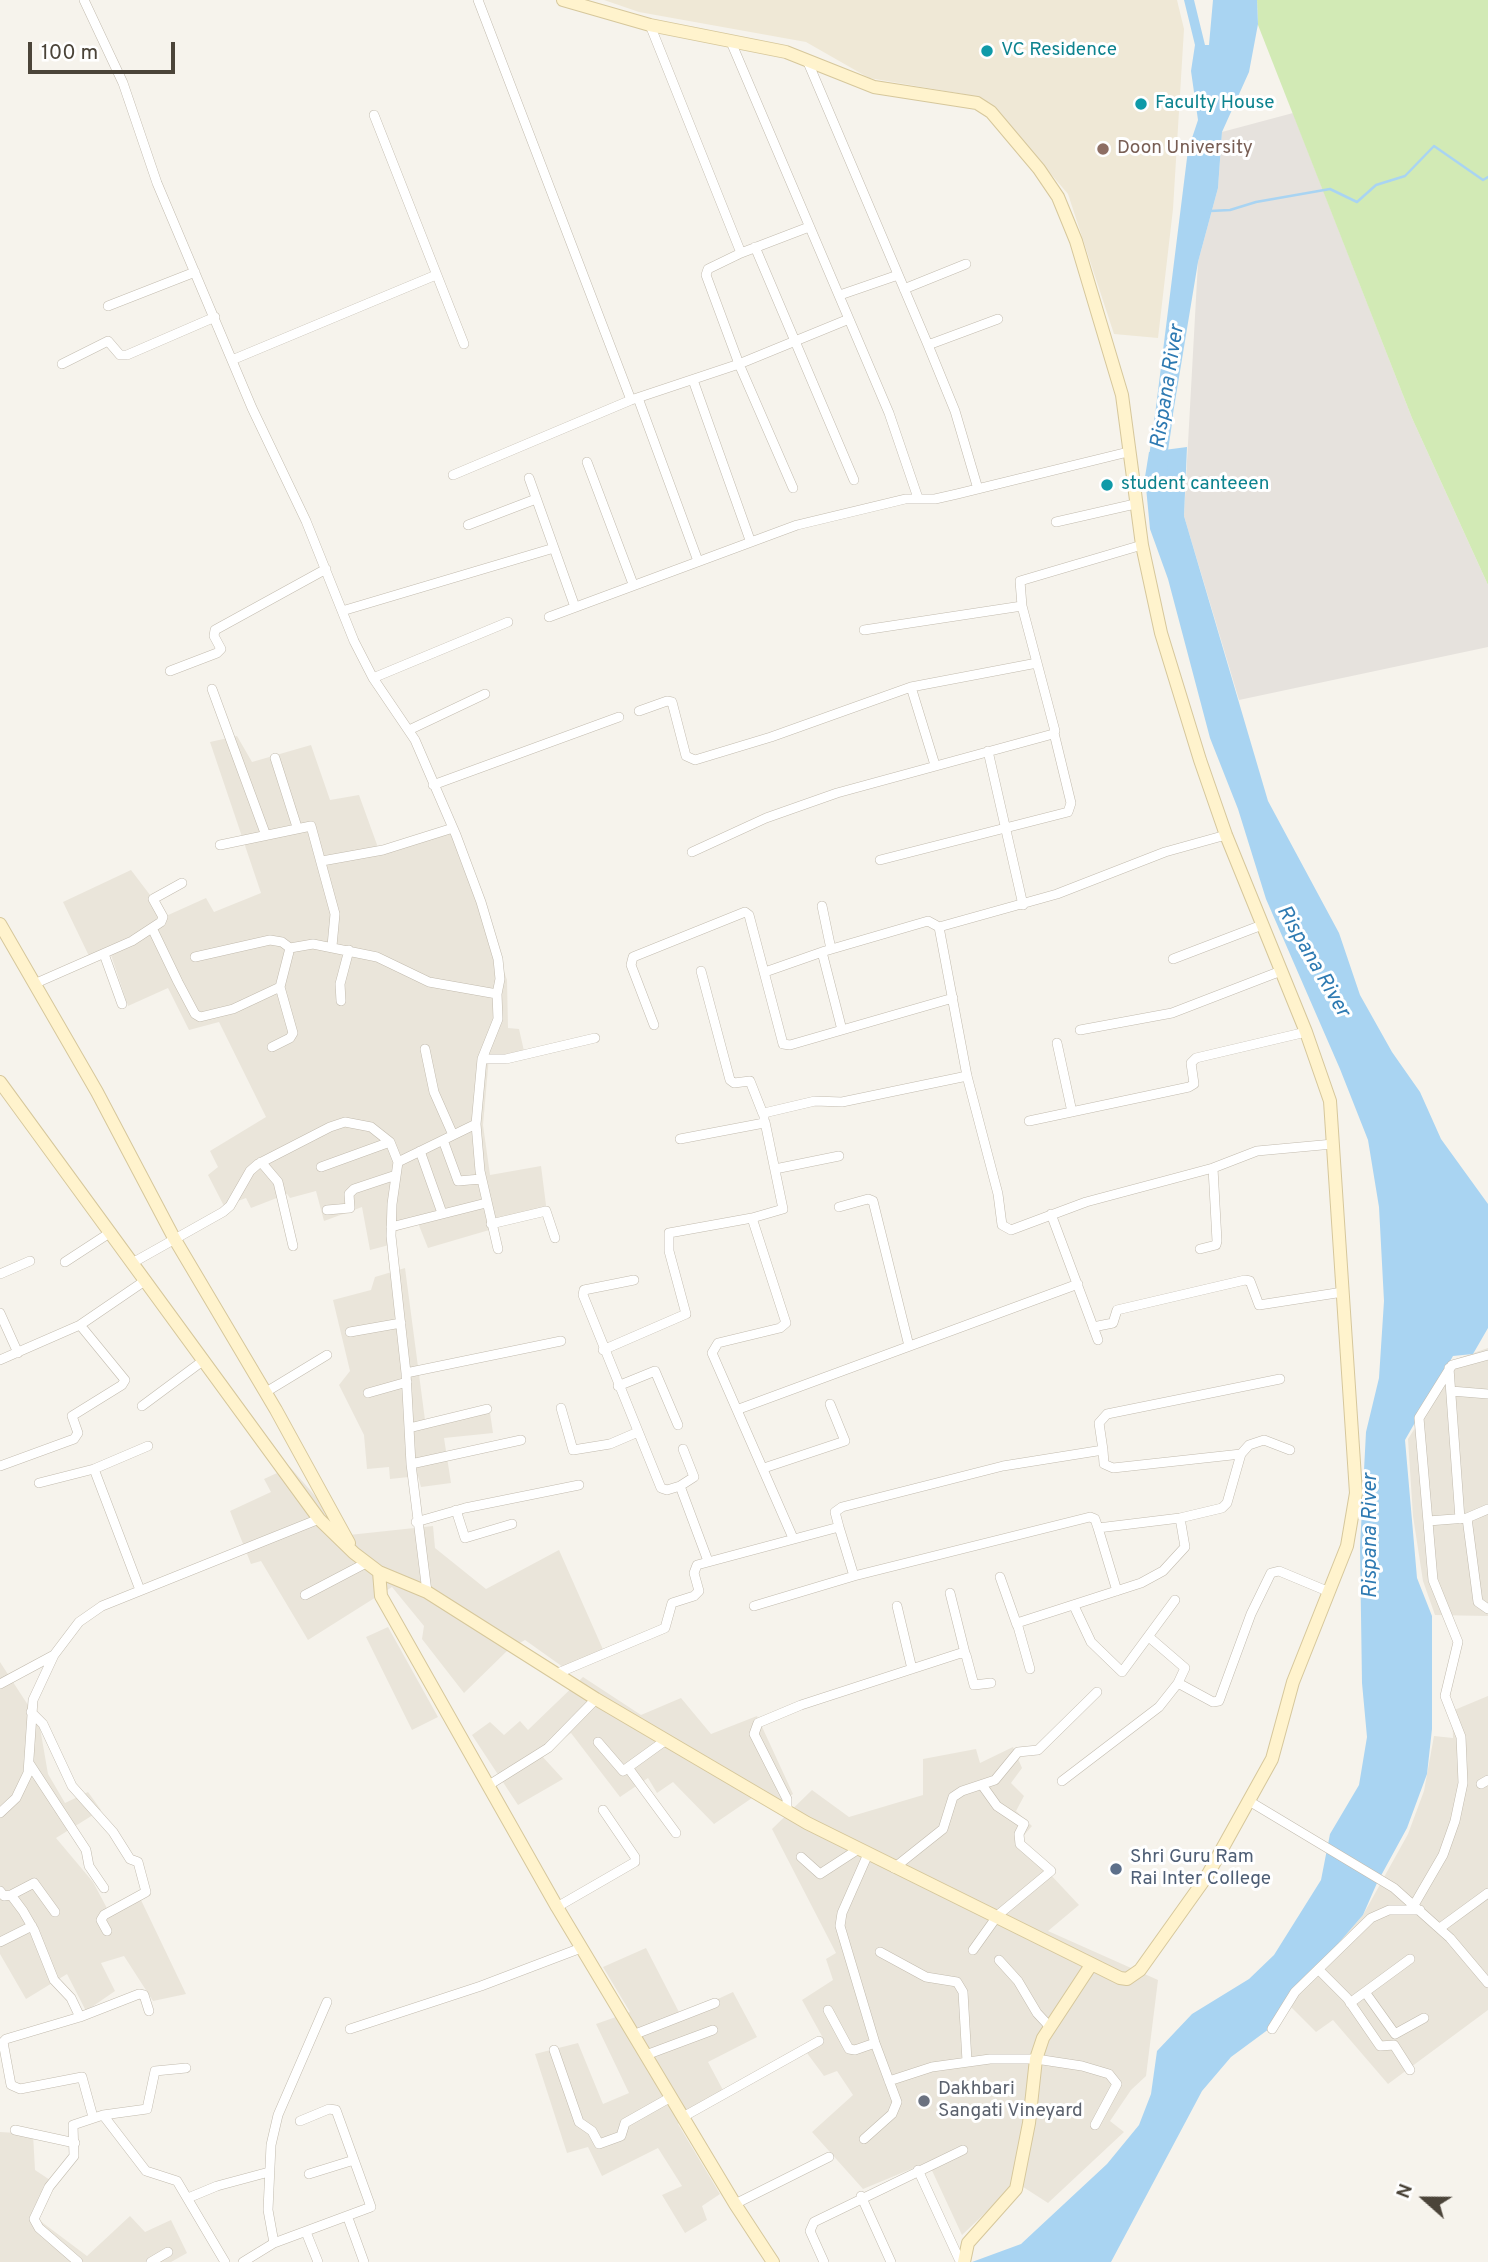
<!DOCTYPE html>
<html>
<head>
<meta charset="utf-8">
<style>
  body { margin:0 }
  #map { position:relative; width:1488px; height:2262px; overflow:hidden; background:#f6f3ec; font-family:Overpass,sans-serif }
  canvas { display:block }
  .north { position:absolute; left:1390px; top:2164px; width:70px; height:70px; -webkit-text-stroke:5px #fff; paint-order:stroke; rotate:291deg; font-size:19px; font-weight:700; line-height:28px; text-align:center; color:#4b4439 }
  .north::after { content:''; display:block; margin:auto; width:24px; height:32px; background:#4b4439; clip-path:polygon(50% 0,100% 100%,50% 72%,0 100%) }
  .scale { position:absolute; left:28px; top:42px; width:147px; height:32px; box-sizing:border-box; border:4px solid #4b4439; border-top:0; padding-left:9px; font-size:21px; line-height:24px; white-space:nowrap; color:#4b4439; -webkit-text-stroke:5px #fff; paint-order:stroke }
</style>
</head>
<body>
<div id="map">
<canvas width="1488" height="2262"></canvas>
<div class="north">N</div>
<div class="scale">100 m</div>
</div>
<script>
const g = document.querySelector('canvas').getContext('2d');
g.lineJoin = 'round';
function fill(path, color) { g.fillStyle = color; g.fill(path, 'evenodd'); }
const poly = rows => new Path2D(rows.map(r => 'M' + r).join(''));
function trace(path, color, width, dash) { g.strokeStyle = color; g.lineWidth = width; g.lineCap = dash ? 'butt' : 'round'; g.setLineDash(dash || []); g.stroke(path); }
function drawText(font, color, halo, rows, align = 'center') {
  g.font = font + ' Overpass,sans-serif'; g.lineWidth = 6; g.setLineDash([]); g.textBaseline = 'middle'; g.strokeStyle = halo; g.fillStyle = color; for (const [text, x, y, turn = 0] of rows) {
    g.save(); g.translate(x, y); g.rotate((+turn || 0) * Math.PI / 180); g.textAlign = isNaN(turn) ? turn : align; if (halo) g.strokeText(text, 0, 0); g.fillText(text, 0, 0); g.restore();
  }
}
fill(poly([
  [237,736,252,762,311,745,330,800,359,795,380,853,451,827,507,980,508,1028,519,1029,524,1051,489,1057,483,1125,490,1175,541,1166,547,1213,428,1248,418,1223,394,1232,393,1244,370,1250,362,1207,324,1221,316,1191,290,1198,287,1194,251,1208,246,1198,224,1206,208,1175,218,1167,210,1151,266,1117,219,1022,189,1030,168,988,128,1006,109,949,89,956,63,902,131,870,166,916,206,898,214,912,261,893,210,742],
  [405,1268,425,1420,489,1406,493,1433,444,1438,451,1483,421,1487,418,1476,390,1479,389,1467,367,1469,364,1435,339,1385,350,1371,333,1300,371,1290,375,1277],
  [1488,1348,1488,1616,1435,1615,1423,1581,1413,1516,1408,1439,1459,1358],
  [290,1467,349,1535,433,1526,435,1548,486,1589,559,1550,605,1654,570,1672,525,1640,508,1650,464,1693,422,1639,424,1626,392,1587,308,1640,261,1561,251,1564,230,1511,271,1492,264,1479],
  [388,1627,438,1717,412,1730,366,1637],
  [0,1662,39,1722,48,1774,65,1803,88,1792,101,1810,56,1838,93,1882,109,1912,140,1898,186,1994,153,2001,124,1956,101,1963,115,1991,86,2011,67,1974,26,1999,0,1954],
  [583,1677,641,1715,681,1698,711,1734,757,1716,793,1794,770,1808,752,1798,714,1824,673,1782,657,1793,648,1778,620,1797,571,1733,541,1755,563,1779,518,1805,472,1735,490,1722,504,1735,520,1721,528,1730],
  [1488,1696,1488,2010,1388,2084,1333,2020,1316,2032,1286,2002,1297,1984,1317,1968,1363,1915,1408,1834,1424,1791,1434,1736,1453,1738,1452,1711],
  [1013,1747,1022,1768,1011,1783,1024,1796,1016,1811,1032,1826,1019,1841,1079,1905,1048,1931,1158,1980,1146,2076,1131,2090,1110,2121,1124,2132,1048,2203,1017,2183,962,2235,928,2162,863,2189,812,2132,853,2095,837,2071,824,2076,804,2049,823,2038,802,2000,833,1980,826,1959,836,1953,772,1829,812,1790,849,1817,923,1795,923,1759,976,1749,980,1763],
  [646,1948,681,2016,733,1992,757,2037,708,2062,724,2092,678,2124,720,2194,702,2206,707,2220,685,2233,662,2195,682,2186,658,2148,602,2176,588,2147,567,2153,535,2054,578,2043,603,2104,629,2093,596,2024,630,2012,603,1967],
  [0,2132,33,2134,35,2170,56,2184,39,2220,87,2256,130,2216,145,2232,171,2220,187,2253,171,2262,0,2262]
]), '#eae5da');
fill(poly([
  [1293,113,1412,418,1488,585,1488,647,1239,700,1184,516,1198,262,1218,188,1222,132]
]), '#e6e2dd');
fill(poly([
  [604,0,1177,0,1184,29,1173,209,1158,338,1114,334,1068,194,991,104,963,94,869,78,806,42,639,12]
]), '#efe8d6');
fill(poly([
  [1257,0,1488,0,1488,585,1412,418,1258,25]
]), '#d2eab5');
fill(poly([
  [1184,0,1194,0,1205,45,1209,45,1213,0,1257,0,1258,24,1249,72,1222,132,1218,188,1198,262,1169,438,1152,439,1188,150,1198,120,1191,71,1195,45],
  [1187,447,1184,516,1268,801,1339,933,1360,995,1392,1052,1420,1092,1441,1139,1488,1204,1488,1328,1473,1354,1453,1356,1405,1440,1417,1578,1432,1616,1432,1729,1427,1774,1407,1828,1377,1883,1363,1915,1317,1968,1297,1984,1273,2026,1231,2057,1202,2091,1111,2262,972,2262,1021,2244,1107,2164,1139,2125,1151,2094,1157,2051,1192,2014,1249,1979,1274,1955,1321,1880,1330,1834,1359,1785,1367,1737,1362,1683,1360,1547,1366,1432,1379,1378,1384,1301,1379,1207,1368,1140,1340,1069,1266,899,1238,809,1210,738,1168,579,1150,529,1145,477,1149,452]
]), '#a9d4f2');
trace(poly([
  [1210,211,1230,210,1256,202,1330,189,1357,202,1376,185,1405,176,1434,146,1483,180,1488,177]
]), '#a9d4f2', 2.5);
trace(poly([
  [1159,472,1158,457,1164,416]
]), '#a9d4f2', 18);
const street = poly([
  [84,0,123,83,157,183,252,408,306,521,354,641,373,678,415,740,456,835,481,902,498,959,500,979,497,994],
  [478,0,631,400],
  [650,25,741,253,708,269,706,275,739,364,793,488],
  [731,42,889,413,918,498],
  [807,60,928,345],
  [374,115,464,344],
  [755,247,854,480],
  [741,253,809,227],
  [904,289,966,264],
  [840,295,898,275],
  [108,306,195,272],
  [232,360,436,275],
  [62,364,108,341,120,355,127,355,215,317],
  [693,380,750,540],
  [638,398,698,561],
  [587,462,633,584],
  [453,475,631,400,739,364,849,319],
  [529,478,575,607],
  [978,489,955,411,928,345,998,319],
  [1056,522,1135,504],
  [468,525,536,499],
  [342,611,554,548],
  [549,617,797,525,905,499,935,499,957,494,1128,452],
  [864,630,1022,606],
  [170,671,217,653,221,649,214,636,215,630,326,569],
  [373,678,508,622],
  [911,687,935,765],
  [212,689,265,833],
  [639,711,667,701,672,702,686,756,695,760,771,737,911,687,1037,663],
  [409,730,485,694],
  [988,751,1023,905],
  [275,758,297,827],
  [433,785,619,717],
  [1226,835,1165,852,1057,894,939,927,967,1076,998,1194,1002,1225,1011,1230,1086,1202,1213,1168,1257,1151,1333,1144],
  [220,845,311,826,335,914,332,946],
  [692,852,766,818,837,793,1053,734,1055,731,1022,606,1020,581,1142,545],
  [880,860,1068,812,1071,803,1054,733],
  [322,861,383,850,453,828],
  [822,906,831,949],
  [152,928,178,982,195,1014,200,1017,233,1009,280,987,290,948,313,944,377,957,429,982,497,994,498,1019,482,1059,476,1124,398,1162,392,1204,391,1236,406,1373,411,1464,427,1592],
  [822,952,842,1030],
  [104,954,122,1004],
  [195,957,270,940,282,942,290,948],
  [1173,959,1262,925],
  [701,971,730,1080,734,1083,750,1081,763,1114],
  [765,972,825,951,928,921,939,927],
  [34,984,132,941,161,922,163,917,153,899,182,883],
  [341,1001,340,984,349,950],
  [654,1025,631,965,633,957,745,912,749,915,783,1044,790,1045,953,998],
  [1080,1030,1172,1013,1281,971],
  [1057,1043,1072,1112],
  [272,1047,290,1038,293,1033,280,987],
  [425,1049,434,1092,453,1135],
  [482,1059,506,1059,595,1038],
  [1029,1121,1189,1087,1194,1084,1191,1063,1196,1058,1306,1032],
  [476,1124,480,1171,498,1249],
  [680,1139,764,1123,764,1113,815,1101,842,1102,967,1076],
  [443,1140,458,1181,481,1179],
  [420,1151,442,1213],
  [261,1162,278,1182,293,1246],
  [321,1167,390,1142],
  [775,1169,839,1156],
  [839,1207,868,1199,873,1201,909,1346],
  [327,1210,350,1208,349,1194,354,1189,396,1175],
  [1051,1214,1098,1340],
  [752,1218,783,1209,765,1122],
  [491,1224,546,1211,555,1238],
  [391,1227,486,1203],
  [1200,1249,1216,1245,1217,1241,1213,1168],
  [65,1262,111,1232],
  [134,1262,223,1212,230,1206,250,1171,258,1164,330,1127,345,1122,371,1127,390,1142,398,1162],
  [0,1274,30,1261],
  [634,1280,584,1290,583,1295,661,1488,667,1490,680,1486,708,1561],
  [0,1313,18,1353],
  [80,1325,146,1280],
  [1093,1327,1113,1323,1117,1310,1245,1280,1250,1281,1259,1305,1343,1292],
  [350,1332,401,1323],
  [603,1350,686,1314,669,1251,669,1233,752,1218,786,1323,780,1328,718,1343,712,1353,793,1538],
  [0,1360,80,1325,125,1380,122,1385,72,1416,78,1433,74,1439,0,1466],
  [1449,1368,1460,1519],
  [406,1373,561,1341],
  [618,1386,655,1371,678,1425],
  [1451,1391,1488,1394],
  [266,1392,327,1355],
  [368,1393,407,1382],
  [142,1406,204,1360],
  [561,1408,573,1450,610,1444,638,1432],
  [739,1409,1078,1284],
  [409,1428,487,1409],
  [1103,1450,1104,1464,1113,1468,1241,1454,1249,1445,1264,1440,1290,1450],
  [411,1464,521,1440],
  [764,1468,845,1441,830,1404],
  [94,1469,140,1590],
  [39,1483,94,1469,148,1446],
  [680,1486,694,1477,683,1449],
  [456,1510,465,1538,512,1524],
  [1180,1518,1222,1508,1227,1503,1241,1454],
  [1467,1518,1478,1602,1488,1609],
  [1428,1521,1467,1518,1488,1509],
  [416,1522,465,1508,579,1485],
  [839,1527,854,1576,1090,1517,1095,1519,1098,1528,1180,1518,1185,1547,1163,1571,1141,1583,1017,1623,1030,1669],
  [1098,1528,1117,1591],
  [1000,1577,1017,1625],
  [950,1593,965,1653],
  [305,1595,366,1563],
  [754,1606,854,1576],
  [897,1606,912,1669],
  [1074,1606,1091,1642,1122,1672,1175,1600],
  [1149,1637,1185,1668,1178,1683],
  [558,1673,665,1628,672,1603,694,1596,699,1591,694,1573,697,1565,839,1527,835,1512,842,1507,1003,1466,1103,1450,1099,1423,1107,1414,1280,1379],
  [0,1684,54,1655],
  [31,1712,43,1724,72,1786,113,1832,130,1859,138,1862,146,1892,104,1915,101,1920,107,1931],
  [598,1742,623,1771,666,1740],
  [29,1763,86,1850,89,1866,104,1888],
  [629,1769,676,1833],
  [1062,1781,1159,1707,1178,1683,1213,1702,1219,1701,1251,1614,1271,1573,1279,1571,1327,1591],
  [1481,1784,1488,1780],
  [489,1785,548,1748,596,1699],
  [1249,1801,1394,1888,1450,1938,1488,1983],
  [787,1811,787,1799,754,1734,758,1723,801,1705,961,1653,966,1655,974,1685,991,1683],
  [0,1813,16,1798,28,1773,33,1700,54,1655,79,1622,102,1606,319,1519],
  [801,1857,820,1874,857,1850],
  [894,1868,943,1829,953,1797,962,1791,995,1780,1018,1752,1038,1750,1097,1692],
  [0,1891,4,1896,11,1895,23,1911,34,1930,54,1980,71,1998,80,2017,6,2039,3,2042,11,2085,20,2089,82,2077,93,2117],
  [11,1895,34,1883,55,1912],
  [1414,1905,1443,1855,1455,1821,1463,1783,1461,1737,1445,1696,1458,1642,1433,1580,1419,1418,1452,1365,1488,1355],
  [557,1907,635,1862,635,1857,603,1810],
  [1440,1928,1488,1893],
  [0,1942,32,1926],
  [973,1950,998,1915,1051,1871,1020,1844,1019,1834,1024,1824,997,1806,982,1785],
  [880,1952,926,1977,957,1982,963,1992,967,2061],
  [999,1960,1018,1981,1037,2013,1050,2027],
  [1319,1970,1347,1998,1380,2046,1394,2045,1410,2070],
  [1365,1992,1395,2034,1424,2018],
  [1350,2003,1410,1959],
  [828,2010,849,2049,855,2050,875,2043],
  [80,2017,139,1994,144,1995,149,2011],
  [350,2029,481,1986,581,1948],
  [1272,2029,1295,1992,1371,1918,1389,1910,1420,1910],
  [633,2035,715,2003],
  [554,2050,579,2122,592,2131,599,2144,621,2136,625,2123,671,2097],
  [646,2055,713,2030],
  [889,2081,932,2067,990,2059,1036,2059,1082,2066,1109,2074,1117,2084,1095,2125],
  [103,2115,147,2109,155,2071,186,2068],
  [683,2117,819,2041],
  [15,2130,75,2143],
  [864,2139,892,2114,897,2102,875,2043,840,1926,842,1913,868,1854],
  [918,2170,959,2259],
  [309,2174,354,2160],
  [861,2196,891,2262],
  [188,2198,217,2186,269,2172],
  [735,2204,829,2157],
  [348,2218,364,2262],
  [306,2232,318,2262],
  [274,2243,371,2207,336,2110,329,2109,300,2121],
  [78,2262,39,2228,34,2219,49,2187,74,2156,73,2125,103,2115,146,2171,177,2181,225,2262],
  [151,2262,168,2252],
  [243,2262,274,2243,268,2210,271,2145,278,2115,327,2002],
  [824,2262,810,2231,814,2222,963,2150]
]);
const secondary = poly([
  [0,924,97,1092,174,1238,276,1410,349,1543],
  [0,1082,319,1519,354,1553,379,1572,427,1592,596,1699,807,1823,1120,1978,1127,1979,1140,1970,1207,1876,1272,1759,1293,1682,1347,1546,1356,1493,1330,1101,1306,1032,1226,835,1200,760,1161,633,1142,545,1122,395,1076,241,1058,197,1039,169,991,112,977,103,874,87,786,52,650,25,563,0],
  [379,1572,381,1596,557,1907,735,2204,773,2262],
  [964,2262,968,2243,1016,2189,1029,2123,1036,2059,1043,2038,1091,1965]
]);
trace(street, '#c2bbae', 10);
trace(secondary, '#d6c79b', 14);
trace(street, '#fff', 9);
trace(secondary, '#fff3cd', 12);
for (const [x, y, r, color] of [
  [987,51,7,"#0f9aa8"],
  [1141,104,7,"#0f9aa8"],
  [1103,149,7,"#8d6e63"],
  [1107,485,7,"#0f9aa8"],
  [1116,1869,7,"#5c6f8a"],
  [924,2101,7,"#6b7280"]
]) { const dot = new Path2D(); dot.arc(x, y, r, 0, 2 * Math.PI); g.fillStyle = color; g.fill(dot); trace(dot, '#fff', 2.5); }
drawText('19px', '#0d838f', '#fff', [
  ["VC Residence",1001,51],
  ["Faculty House",1155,104],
  ["student canteeen",1121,485]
], 'left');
drawText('19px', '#785e54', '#fff', [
  ["Doon University",1117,149]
], 'left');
drawText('19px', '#4e5e75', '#fff', [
  ["Shri Guru Ram",1130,1858],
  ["Rai Inter College",1130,1880]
], 'left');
drawText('19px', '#5b616d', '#fff', [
  ["Dakhbari",938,2090],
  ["Sangati Vineyard",938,2112]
], 'left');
drawText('italic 21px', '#2e7ab2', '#fff', [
  ["Rispana River",1169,387,-81],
  ["Rispana River",1312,962,60],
  ["Rispana River",1372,1536,-90]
]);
</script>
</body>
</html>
